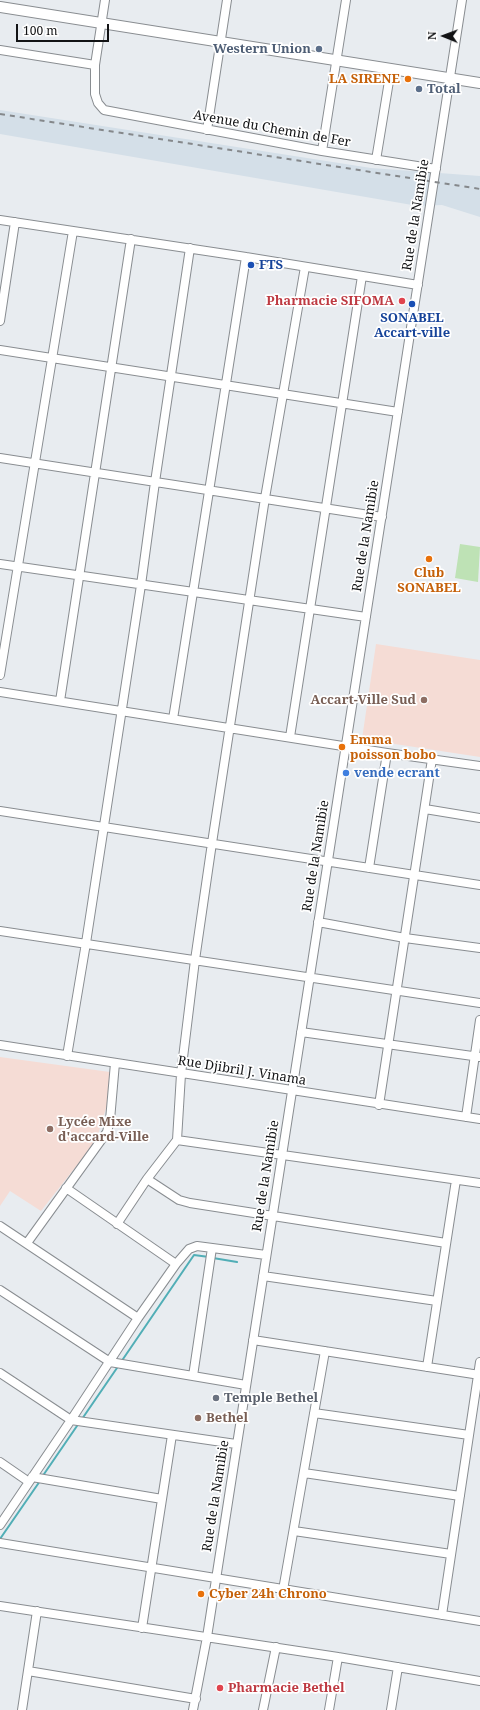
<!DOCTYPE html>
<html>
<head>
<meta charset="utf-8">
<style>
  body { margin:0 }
  #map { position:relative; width:480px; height:1710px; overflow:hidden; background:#e8ecf0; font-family:"Noto Serif",serif }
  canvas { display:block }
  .north { position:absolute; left:424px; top:16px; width:40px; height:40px; -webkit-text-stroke:3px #fff; paint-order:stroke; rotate:271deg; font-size:11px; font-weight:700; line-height:16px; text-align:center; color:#121315 }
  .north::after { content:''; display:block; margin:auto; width:14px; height:18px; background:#121315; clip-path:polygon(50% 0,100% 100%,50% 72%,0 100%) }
  .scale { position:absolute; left:16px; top:24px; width:93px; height:18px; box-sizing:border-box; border:2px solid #121315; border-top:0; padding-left:5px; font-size:12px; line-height:14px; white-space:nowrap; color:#121315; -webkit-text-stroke:3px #fff; paint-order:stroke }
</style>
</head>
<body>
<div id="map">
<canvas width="480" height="1710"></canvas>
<div class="north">N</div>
<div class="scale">100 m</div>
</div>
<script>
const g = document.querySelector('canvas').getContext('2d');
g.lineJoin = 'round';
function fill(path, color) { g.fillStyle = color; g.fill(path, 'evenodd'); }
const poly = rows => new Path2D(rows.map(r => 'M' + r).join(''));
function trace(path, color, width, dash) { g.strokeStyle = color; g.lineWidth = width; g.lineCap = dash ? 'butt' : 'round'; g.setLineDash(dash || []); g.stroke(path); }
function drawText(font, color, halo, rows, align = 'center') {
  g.font = font + ' "Noto Serif",serif'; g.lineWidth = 3.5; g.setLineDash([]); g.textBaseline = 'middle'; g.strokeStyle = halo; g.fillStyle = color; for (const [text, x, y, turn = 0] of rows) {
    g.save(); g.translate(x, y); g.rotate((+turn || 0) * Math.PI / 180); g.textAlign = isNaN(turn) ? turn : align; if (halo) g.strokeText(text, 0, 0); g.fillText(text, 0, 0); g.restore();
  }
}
fill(poly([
  [0,110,371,168,480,176,480,217,442,205,418,206,0,134]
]), '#d4dfe8');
fill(poly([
  [376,644,480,660,480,757,362,739],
  [0,1057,110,1072,107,1105,96,1141,41,1211,10,1191,0,1206]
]), '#f5dcd5');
fill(poly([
  [460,544,480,547,478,582,455,578]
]), '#bee2b5');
trace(poly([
  [213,1258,237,1262],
  [121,1362,194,1255,209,1257],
  [82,1419,119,1365],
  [42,1477,79,1423],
  [0,1539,40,1481]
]), '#51aeb6', 2);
const minor = poly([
  [105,0,95,65,95,94,98,103,104,110,322,151,436,169],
  [0,50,95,65],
  [207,130,227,0],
  [322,151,346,0],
  [376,160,391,69],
  [0,220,246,257,418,285],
  [0,321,15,222],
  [0,350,398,412],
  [0,458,382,517],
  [0,564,366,617],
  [0,675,73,231],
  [0,692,387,753,480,766],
  [60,701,131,239],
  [173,719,246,257],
  [290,737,362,276],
  [425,809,480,818],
  [0,811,480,885],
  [369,868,387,753],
  [318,922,405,938,480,948],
  [0,931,480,1003],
  [301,1032,480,1057],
  [0,1045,480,1119],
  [67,1056,86,943,141,585,155,482,190,248],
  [379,1105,432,759],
  [466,1117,480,1020],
  [177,1140,480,1183],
  [147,1179,179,1200,190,1203,446,1243],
  [66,1188,176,1264],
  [117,1224,147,1179,177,1140,181,1074,195,960,212,843,265,498,305,267],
  [0,1226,138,1318],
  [27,1243,107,1132,110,1120,115,1063],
  [263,1276,437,1301],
  [0,1290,110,1362,246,1385],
  [253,1340,480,1375],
  [427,1367,456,1180],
  [0,1373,71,1420,236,1444],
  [193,1376,212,1248],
  [314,1413,469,1435],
  [0,1462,29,1482],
  [304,1473,460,1496],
  [32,1477,162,1499],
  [0,1525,71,1420,138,1318,176,1264,189,1249,197,1246,266,1255],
  [294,1531,451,1554],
  [0,1543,480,1621],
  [283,1590,325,1351],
  [0,1606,338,1657,480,1681],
  [442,1615,480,1362],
  [142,1628,172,1435],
  [28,1671,196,1699],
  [22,1710,37,1611],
  [193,1710,207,1637,462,0],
  [263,1710,276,1647],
  [329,1710,338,1657],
  [391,1710,398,1667]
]);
const major = poly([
  [0,7,480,83]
]);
trace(minor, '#898d91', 10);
trace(major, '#898d91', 12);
trace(minor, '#fff', 8);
trace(major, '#fff', 10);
trace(poly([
  [0,114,480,189]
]), '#85888b', 2, [5, 5]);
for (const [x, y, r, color] of [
  [319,49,4,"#5c6f8a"],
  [408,79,4,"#e8710a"],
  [419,89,4,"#5c6f8a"],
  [251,265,4,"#1a4fb4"],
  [402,301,4,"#e0444e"],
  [412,304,4,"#1a4fb4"],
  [429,559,4,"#e8710a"],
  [424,700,4,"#8d6e63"],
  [342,747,4,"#e8710a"],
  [346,773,4,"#3f7fe0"],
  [50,1129,4,"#8d6e63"],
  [216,1398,4,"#6b7280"],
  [198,1418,4,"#8d6e63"],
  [201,1594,4,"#e8710a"],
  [220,1688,4,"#e0444e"]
]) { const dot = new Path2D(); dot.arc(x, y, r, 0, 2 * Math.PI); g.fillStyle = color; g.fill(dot); trace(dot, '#fff', 1.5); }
drawText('bold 13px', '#4e5e75', '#fff', [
  ["Western Union",311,49],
  ["Total",427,89,"left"]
], 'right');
drawText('bold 13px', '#c56008', '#fff', [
  ["LA SIRENE",400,79,"right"],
  ["Club",429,573,"center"],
  ["SONABEL",429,588,"center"],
  ["Emma",350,740],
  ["poisson bobo",350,755],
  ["Cyber 24h Chrono",209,1594]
], 'left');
drawText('13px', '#121315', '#fff', [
  ["Avenue du Chemin de Fer",272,129,10],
  ["Rue de la Namibie",416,215,-81],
  ["Rue de la Namibie",366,536,-81],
  ["Rue de la Namibie",316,856,-81],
  ["Rue Djibril J. Vinama",242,1071,9],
  ["Rue de la Namibie",266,1176,-81],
  ["Rue de la Namibie",216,1496,-81]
]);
drawText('bold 13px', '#164399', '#fff', [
  ["FTS",259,265],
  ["SONABEL",412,318,"center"],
  ["Accart-ville",412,333,"center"]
], 'left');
drawText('bold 13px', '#be3a42', '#fff', [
  ["Pharmacie SIFOMA",394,301],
  ["Pharmacie Bethel",228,1688,"left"]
], 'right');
drawText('bold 13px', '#785e54', '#fff', [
  ["Accart-Ville Sud",416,700,"right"],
  ["Lycée Mixe",58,1122],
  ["d'accard-Ville",58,1137],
  ["Bethel",206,1418]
], 'left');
drawText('bold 13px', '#366cbe', '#fff', [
  ["vende ecrant",354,773]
], 'left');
drawText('bold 13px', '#5b616d', '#fff', [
  ["Temple Bethel",224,1398]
], 'left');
</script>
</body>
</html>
